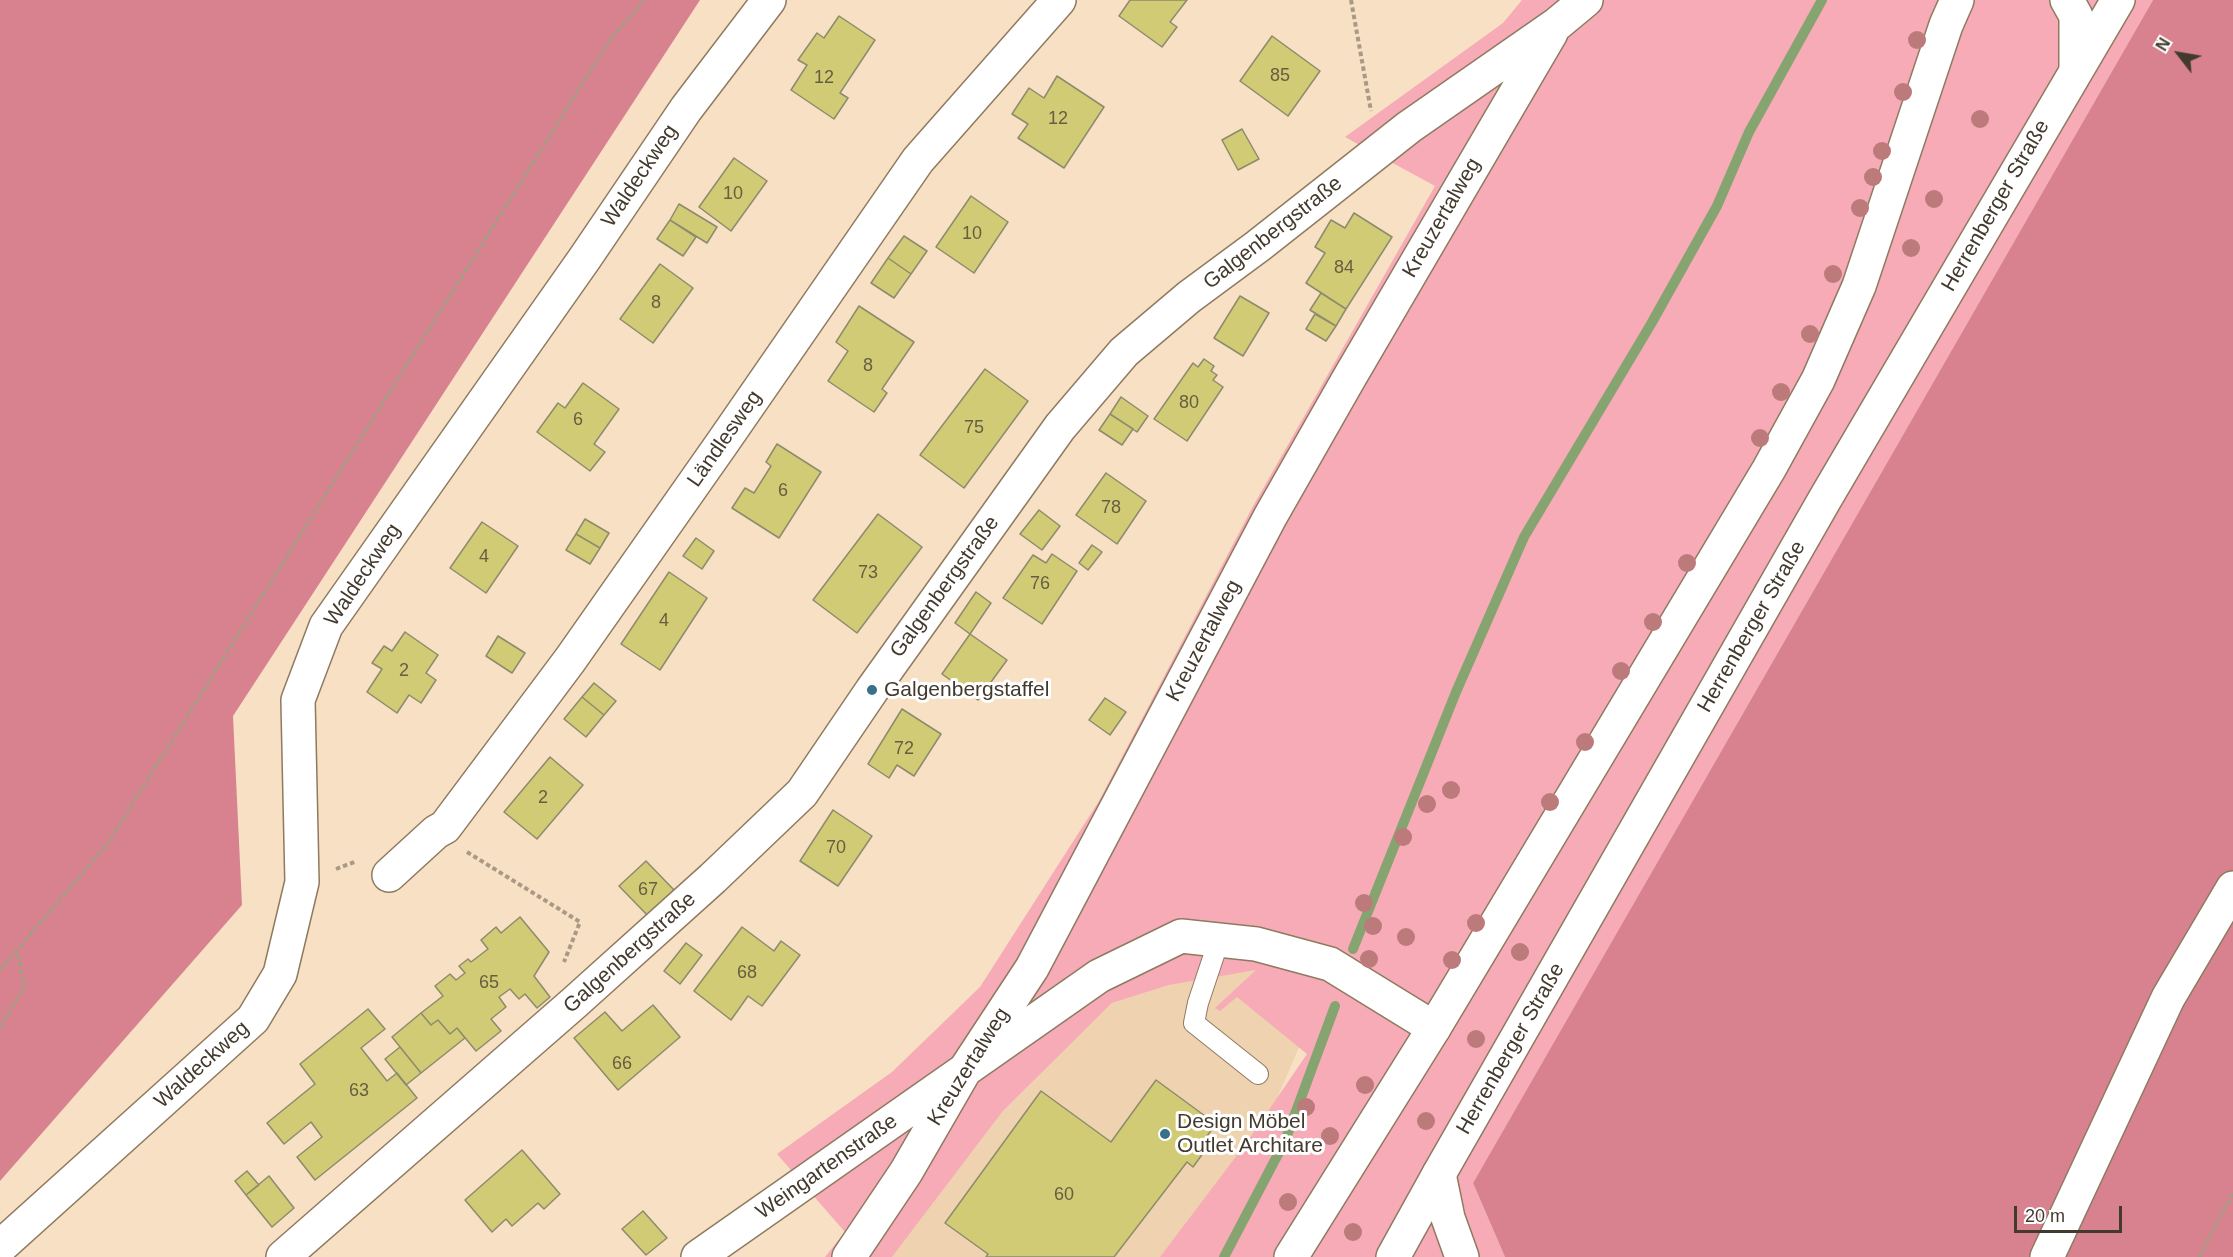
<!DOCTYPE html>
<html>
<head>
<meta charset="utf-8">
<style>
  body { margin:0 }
  #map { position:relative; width:2233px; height:1257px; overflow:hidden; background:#f7e0c4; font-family:Arial,sans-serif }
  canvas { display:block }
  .north { position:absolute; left:2149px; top:24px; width:60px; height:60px; -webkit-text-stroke:4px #fff; paint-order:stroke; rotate:301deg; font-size:16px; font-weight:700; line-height:24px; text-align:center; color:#433a2e }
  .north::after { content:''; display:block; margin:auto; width:21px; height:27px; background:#433a2e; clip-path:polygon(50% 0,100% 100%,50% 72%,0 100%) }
  .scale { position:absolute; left:2014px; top:1206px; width:108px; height:27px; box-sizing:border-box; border:3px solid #433a2e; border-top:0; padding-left:8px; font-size:18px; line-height:21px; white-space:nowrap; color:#433a2e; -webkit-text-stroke:4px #fff; paint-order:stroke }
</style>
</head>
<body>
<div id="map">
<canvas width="2233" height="1257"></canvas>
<div class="north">N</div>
<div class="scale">20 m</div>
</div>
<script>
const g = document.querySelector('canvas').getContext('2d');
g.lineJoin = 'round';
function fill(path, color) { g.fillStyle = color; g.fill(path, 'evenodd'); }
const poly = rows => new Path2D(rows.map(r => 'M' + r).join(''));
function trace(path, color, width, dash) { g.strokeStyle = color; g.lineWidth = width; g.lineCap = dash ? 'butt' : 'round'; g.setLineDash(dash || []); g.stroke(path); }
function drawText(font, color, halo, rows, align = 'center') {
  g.font = font + ' Arial,sans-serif'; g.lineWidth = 6; g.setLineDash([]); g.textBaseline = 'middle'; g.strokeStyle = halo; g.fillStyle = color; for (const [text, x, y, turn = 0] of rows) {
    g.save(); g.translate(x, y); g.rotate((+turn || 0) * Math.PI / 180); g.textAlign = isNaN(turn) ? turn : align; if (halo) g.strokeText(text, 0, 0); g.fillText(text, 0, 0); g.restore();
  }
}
fill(poly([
  [1258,969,1309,1024,1239,1187,1199,1257,892,1257,1003,1111,1112,1003,1169,985]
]), '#efd3b0');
fill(poly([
  [1522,0,2153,0,1473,1183,1505,1257,1160,1257,1247,1142,1307,1054,1237,997,1220,1011,1215,1008,1256,970,1169,985,1112,1003,1003,1111,892,1257,825,1257,845,1232,777,1154,892,1072,980,987,1099,801,1252,508,1435,186,1345,137,1503,23]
]), '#f6abb6');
fill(poly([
  [0,0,700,0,233,716,242,905,0,1181],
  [2153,0,2233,0,2233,1257,1505,1257,1473,1183]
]), '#d88290');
trace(poly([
  [1353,949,1456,692,1524,537,1651,324,1717,206,1749,132,1822,0],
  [1224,1257,1285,1141,1335,1006]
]), '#85a470', 10);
const building = poly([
  [1130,0,1187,0,1170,22,1177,27,1162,47,1119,16,1130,0],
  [839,16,875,40,840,93,848,98,834,119,791,90,807,65,798,60,817,33,824,38,839,16],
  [1272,36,1320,71,1288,116,1240,81,1272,36],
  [1057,76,1104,107,1064,168,1018,138,1028,124,1012,114,1029,88,1044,98,1057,76],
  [1242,129,1259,159,1238,170,1222,140,1242,129],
  [734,158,767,181,731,231,699,207,734,158],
  [971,196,1008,222,974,273,936,247,971,196],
  [679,204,717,227,707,243,670,220,679,204],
  [1354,213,1392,237,1346,309,1306,283,1325,253,1315,247,1331,220,1345,228,1354,213],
  [670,220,696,237,683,256,657,239,670,220],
  [904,236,927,251,911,274,888,258,904,236],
  [888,258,911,274,894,298,871,283,888,258],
  [660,264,693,288,653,343,620,319,660,264],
  [1321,293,1346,309,1336,326,1310,310,1321,293],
  [1240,296,1269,313,1243,356,1214,338,1240,296],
  [859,306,914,342,882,389,887,393,874,412,828,381,848,351,836,342,859,306],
  [1315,314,1336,326,1326,341,1306,329,1315,314],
  [1204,359,1214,366,1211,371,1217,375,1213,380,1223,387,1187,441,1154,419,1193,363,1198,367,1204,359],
  [985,369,1028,401,964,488,920,455,985,369],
  [583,383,619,409,594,444,605,452,590,471,537,432,558,403,565,408,583,383],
  [1121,397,1148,416,1137,432,1110,414,1121,397],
  [1110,414,1133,429,1122,445,1099,430,1110,414],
  [777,444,821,472,779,538,732,508,745,488,754,493,771,466,766,462,777,444],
  [1106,473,1146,501,1117,544,1076,515,1106,473],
  [1039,510,1060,526,1042,550,1020,534,1039,510],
  [878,514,922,547,857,633,813,600,878,514],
  [585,519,609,533,600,548,576,534,585,519],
  [482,522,518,546,486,593,450,568,482,522],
  [576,534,600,548,590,564,566,550,576,534],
  [696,538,714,551,702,569,683,556,696,538],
  [1092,545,1102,552,1088,570,1079,563,1092,545],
  [1052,554,1077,571,1042,624,1003,598,1033,555,1046,563,1052,554],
  [669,572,707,598,660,670,621,644,669,572],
  [976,592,991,603,970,634,955,623,976,592],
  [405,632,438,655,426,673,436,680,421,703,409,695,397,713,367,692,382,669,372,663,384,646,392,651,405,632],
  [970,634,1007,660,978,700,942,674,970,634],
  [498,636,525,653,512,673,486,656,498,636],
  [594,683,616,701,604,715,582,697,594,683],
  [582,697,604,715,586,737,564,719,582,697],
  [1105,698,1126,712,1110,735,1089,720,1105,698],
  [902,709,941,734,914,776,897,765,889,778,868,764,902,709],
  [550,757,583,785,537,839,504,812,550,757],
  [833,810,872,836,838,886,800,861,833,810],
  [646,861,677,893,651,919,619,886,646,861],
  [520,917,549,952,534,976,550,997,537,1008,525,994,519,999,510,989,499,997,506,1007,491,1019,501,1031,476,1051,457,1028,450,1034,438,1020,431,1025,421,1013,443,996,435,986,450,974,456,980,465,973,459,966,468,959,471,962,488,949,481,940,496,927,501,933,520,917],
  [742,927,774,951,781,941,800,955,762,1006,748,996,731,1020,694,991,742,927],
  [686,943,702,955,680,984,664,971,686,943],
  [653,1005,680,1037,618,1090,574,1038,605,1012,622,1031,653,1005],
  [368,1009,385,1029,361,1048,387,1081,397,1073,417,1098,315,1180,297,1157,322,1137,311,1122,284,1144,267,1123,315,1084,300,1064,368,1009],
  [421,1013,431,1025,438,1020,450,1034,457,1028,465,1038,421,1073,392,1037,421,1013],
  [400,1047,421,1073,406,1085,385,1059,400,1047],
  [1156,1080,1216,1124,1198,1148,1204,1152,1193,1167,1187,1162,1114,1257,986,1257,988,1254,945,1223,1041,1091,1111,1142,1156,1080],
  [522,1150,560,1194,544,1209,538,1203,512,1226,506,1219,492,1232,465,1200,522,1150],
  [247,1171,259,1185,246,1195,235,1181,247,1171],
  [269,1176,294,1208,272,1227,246,1195,269,1176],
  [643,1211,667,1238,646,1255,622,1229,643,1211]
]);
fill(building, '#d1cb76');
trace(building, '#8d8b6b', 1.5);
const lane = poly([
  [1219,940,1198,1003,1194,1023,1258,1074]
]);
const street = poly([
  [389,875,436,832,445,827,570,660,723,442,918,160,1059,0],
  [0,1247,253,1019,280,974,302,882,298,700,326,626,585,258,686,109,769,0],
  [283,1257,574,1003,713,878,802,793,872,690,1060,427,1124,352,1189,297,1258,246,1409,127,1557,24,1586,0],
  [698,1257,1099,976,1181,936,1256,944,1330,964,1434,1028],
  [849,1257,906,1172,965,1070,1032,968,1270,517,1348,380,1551,33],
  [2047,1257,2168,998,2233,888]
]);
const secondary = poly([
  [2067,0,2076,16,2076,69],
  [1439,1174,1448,1218,1462,1257],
  [1393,1257,1439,1174]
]);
const primary = poly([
  [1439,1174,1825,499,2118,0],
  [1291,1257,1434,1028,1769,469,1818,380,1859,286,1946,25,1957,0]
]);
trace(lane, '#8f7a60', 22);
trace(street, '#8f7a60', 36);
trace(secondary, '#8f7a60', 36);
trace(primary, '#8f7a60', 36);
trace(poly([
  [1351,0,1371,111],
  [467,852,580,922,564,962],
  [336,869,357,861],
  [0,970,108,843,609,41,644,0],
  [0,1027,24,987,18,952],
  [2199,1257,2233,1192]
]), '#aa9984', 4, [4.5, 3]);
trace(lane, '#fff', 20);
trace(street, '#fff', 33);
trace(secondary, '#fff', 33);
trace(primary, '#fff', 33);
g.fillStyle = '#bc7a7b';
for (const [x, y] of [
  [1917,40],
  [1903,92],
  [1980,119],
  [1882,151],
  [1873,177],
  [1934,199],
  [1860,208],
  [1911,248],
  [1833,274],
  [1810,334],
  [1781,392],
  [1760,438],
  [1687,563],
  [1653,622],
  [1621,671],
  [1585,742],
  [1451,790],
  [1550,802],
  [1427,804],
  [1403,837],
  [1364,903],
  [1476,923],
  [1373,926],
  [1406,937],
  [1520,952],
  [1369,959],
  [1452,960],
  [1476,1039],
  [1365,1085],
  [1306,1107],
  [1426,1121],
  [1330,1136],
  [1288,1202],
  [1353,1232]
]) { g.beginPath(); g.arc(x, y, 9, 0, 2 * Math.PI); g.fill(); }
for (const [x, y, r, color] of [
  [872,690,6,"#38708a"],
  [1165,1134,6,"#38708a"]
]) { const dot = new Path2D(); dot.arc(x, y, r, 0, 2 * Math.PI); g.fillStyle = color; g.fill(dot); trace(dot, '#fff', 2); }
drawText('18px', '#665e40', null, [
  ["85",1280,76],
  ["12",824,78],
  ["12",1058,119],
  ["10",733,194],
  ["10",972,234],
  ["84",1344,268],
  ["8",656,303],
  ["8",868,366],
  ["80",1189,403],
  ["6",578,420],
  ["75",974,428],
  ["6",783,491],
  ["78",1111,508],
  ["4",484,557],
  ["73",868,573],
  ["76",1040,584],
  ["4",664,621],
  ["2",404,671],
  ["72",904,749],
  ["2",543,798],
  ["70",836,848],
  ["67",648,890],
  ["68",747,973],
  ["65",489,983],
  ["66",622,1064],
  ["63",359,1091],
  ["60",1064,1195]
]);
drawText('21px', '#433a2e', '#fff', [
  ["Waldeckweg",640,176,-56],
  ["Herrenberger Straße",1996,206,-60],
  ["Kreuzertalweg",1442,218,-60],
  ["Galgenbergstraße",1273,233,-38],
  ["Ländlesweg",725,439,-55],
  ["Waldeckweg",363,575,-56],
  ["Galgenbergstraße",945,587,-54],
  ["Herrenberger Straße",1752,627,-60],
  ["Kreuzertalweg",1204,641,-62],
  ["Galgenbergstraße",630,953,-42],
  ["Herrenberger Straße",1511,1049,-60],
  ["Waldeckweg",202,1065,-42],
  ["Kreuzertalweg",969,1067,-58],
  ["Weingartenstraße",827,1167,-35]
]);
drawText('21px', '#433a2e', '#fff', [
  ["Galgenbergstaffel",884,690],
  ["Design Möbel",1177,1122],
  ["Outlet Architare",1177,1146]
], 'left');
</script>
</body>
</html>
